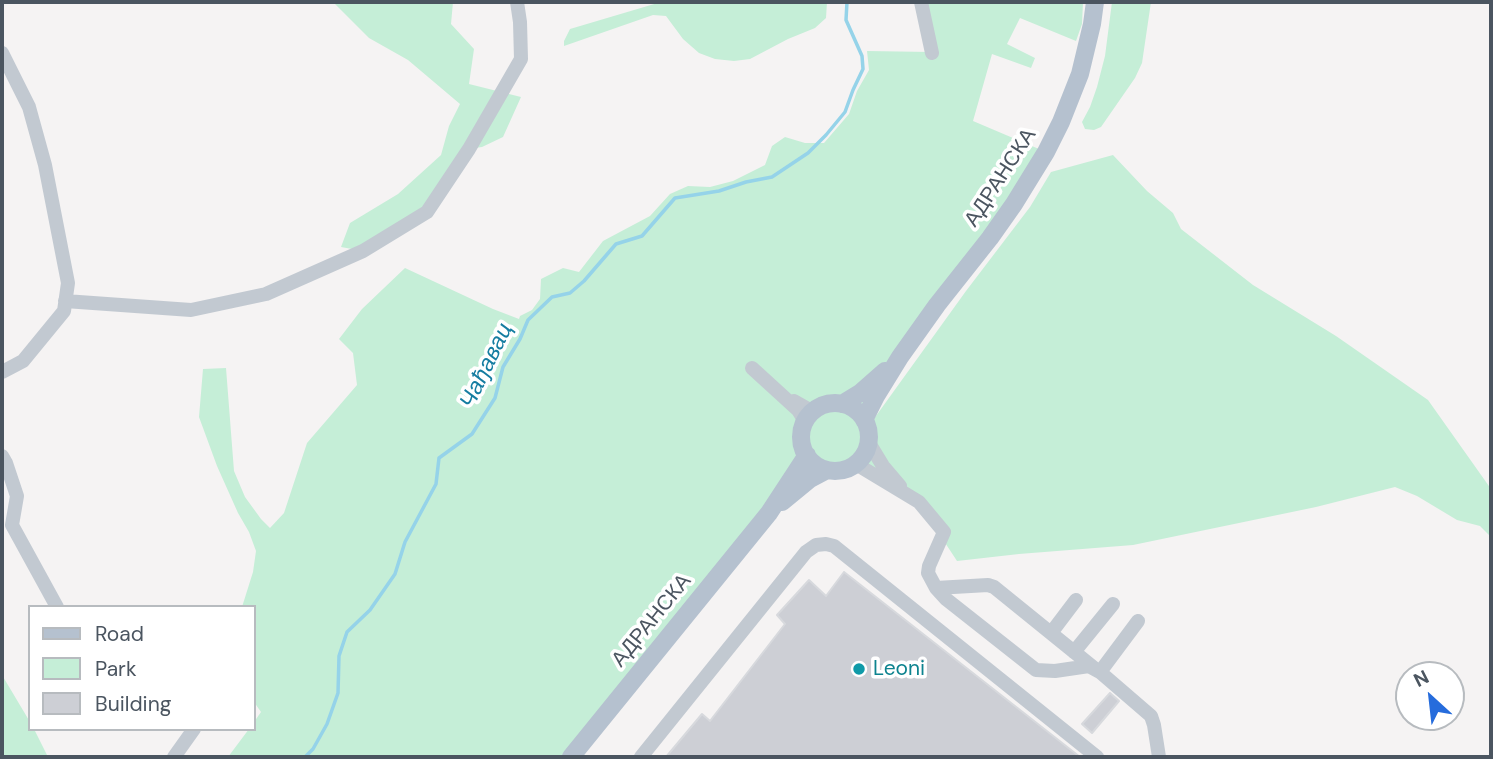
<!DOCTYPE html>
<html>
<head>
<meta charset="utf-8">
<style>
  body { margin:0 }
  #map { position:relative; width:1493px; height:759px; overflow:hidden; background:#f5f3f3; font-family:"DM Sans",sans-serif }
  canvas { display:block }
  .frame { position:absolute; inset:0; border:4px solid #4b5560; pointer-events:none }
  .legend { position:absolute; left:28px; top:605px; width:228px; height:126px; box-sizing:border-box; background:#fff; border:2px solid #b7bbbf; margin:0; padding:9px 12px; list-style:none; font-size:21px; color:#4b5560 }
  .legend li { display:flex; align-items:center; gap:14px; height:35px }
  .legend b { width:35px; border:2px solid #b7bbbf }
  .north { position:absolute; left:1395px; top:661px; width:70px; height:70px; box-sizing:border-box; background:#fff; border:2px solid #b7bbbf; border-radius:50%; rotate:333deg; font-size:19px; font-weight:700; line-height:28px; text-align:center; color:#4b5560 }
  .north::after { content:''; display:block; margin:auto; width:24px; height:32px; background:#266cdc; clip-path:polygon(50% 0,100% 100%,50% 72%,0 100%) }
</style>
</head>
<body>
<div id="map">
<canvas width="1493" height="759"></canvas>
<div class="frame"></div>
<ul class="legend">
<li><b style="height:9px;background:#b5c1cf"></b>Road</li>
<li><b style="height:19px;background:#c5eed7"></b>Park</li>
<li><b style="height:19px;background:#cdcfd5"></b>Building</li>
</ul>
<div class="north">N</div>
</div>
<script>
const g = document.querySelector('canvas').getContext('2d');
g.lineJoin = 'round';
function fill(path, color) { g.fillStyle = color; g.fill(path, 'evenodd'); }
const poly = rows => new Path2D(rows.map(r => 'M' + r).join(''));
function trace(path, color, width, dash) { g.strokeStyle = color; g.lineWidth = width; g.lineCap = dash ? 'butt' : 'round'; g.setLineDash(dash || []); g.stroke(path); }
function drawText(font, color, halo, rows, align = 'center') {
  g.font = font + ' "DM Sans",sans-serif'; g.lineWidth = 7; g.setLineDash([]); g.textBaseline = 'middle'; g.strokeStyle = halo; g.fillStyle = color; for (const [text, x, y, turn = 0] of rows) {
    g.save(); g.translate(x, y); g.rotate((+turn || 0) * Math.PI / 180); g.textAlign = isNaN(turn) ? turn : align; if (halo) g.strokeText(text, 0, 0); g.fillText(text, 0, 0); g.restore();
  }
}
fill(poly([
  [333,2,453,2,451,24,474,49,469,84,521,97,503,137,482,147,468,149,427,212,363,251,341,247,350,223,398,194,441,155,449,126,460,104,408,60,369,38],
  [661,2,827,2,826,18,815,28,788,39,750,59,734,61,715,59,699,53,683,39,666,16,653,15,564,46,564,41,570,29],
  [921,2,1083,2,1082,24,1076,41,1020,18,1007,44,1035,58,1031,68,992,54,973,121,1046,152,861,415,853,408,842,404,834,404,826,405,811,414,803,428,802,437,803,447,807,455,814,464,824,469,788,497,570,757,228,757,249,729,254,729,254,722,261,712,254,702,254,607,242,607,253,572,256,551,249,532,238,513,217,466,199,417,203,369,226,368,234,471,245,497,261,519,270,528,284,513,307,443,357,385,353,353,339,339,362,309,405,268,493,309,519,319,520,316,532,310,540,299,541,279,563,268,579,272,603,241,650,216,670,194,688,186,710,187,733,181,765,165,772,146,785,137,805,143,824,143,849,114,857,91,869,70,867,51,931,52],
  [1112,2,1151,2,1142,63,1135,78,1101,127,1094,130,1085,129,1082,122,1090,107,1097,87,1105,56],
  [1113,155,1147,191,1173,213,1181,229,1253,285,1336,336,1428,400,1491,489,1491,537,1480,526,1457,520,1417,496,1395,487,1316,507,1133,545,1019,554,957,561,917,500,879,471,856,464,863,457,868,447,869,435,868,427,966,291,1030,207,1051,172],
  '809 437a27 27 0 1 1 54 0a27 27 0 1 1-54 0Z',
  [2,675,30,722,30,729,34,729,48,757,2,757]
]), '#c5eed7');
trace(poly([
  [305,757,313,749,327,724,338,693,339,656,347,632,370,610,395,574,405,542,436,484,439,458,472,434,495,398,503,367,520,339,528,320,552,297,570,293,584,281,616,244,642,236,675,198,719,191,746,182,772,177,808,153,826,135,845,112,853,90,863,69,862,56,846,20,847,2]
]), '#95d3e9', 3.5);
const building = poly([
  [844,572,1080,757,666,757,702,714,710,721,785,624,777,615,809,580,826,596,844,572],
  [1110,693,1119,701,1092,733,1082,724,1110,693]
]);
fill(building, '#cdcfd5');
trace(building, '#d7d9dd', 2);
trace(poly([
  [921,2,932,53],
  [2,53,29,107,45,165,68,283,64,311,23,361,2,372],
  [65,301,191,310,266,294,363,251,427,212,469,149,521,59,520,22,517,2],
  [752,368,798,410,803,418,803,428],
  [794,401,810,410,818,408],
  [869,443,883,466,900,486],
  [2,456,6,463,17,496,12,525,57,607],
  [856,464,919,502,944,532,929,566,928,573,936,588,946,599,1036,670,1055,671,1089,666,1100,672,1151,716,1154,725,1159,757],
  [936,588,988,585,994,587,1094,668],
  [1051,633,1076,600],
  [1074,652,1113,604],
  [1100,672,1138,621],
  [174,757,194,729],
  [641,757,806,552,816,545,826,544,834,546,1097,757]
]), '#c2c9d1', 14);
trace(poly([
  '801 437a34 34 0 1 1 68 0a34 34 0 1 1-68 0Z',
  [842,404,860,393,885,371],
  [864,420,876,396,900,357,937,305,990,238,1014,204,1046,152,1061,122,1080,74,1092,24,1095,2],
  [782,502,810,479,827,470],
  [571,757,769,513,807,455]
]), '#b5c1cf', 18);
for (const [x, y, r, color] of [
  [859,669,7,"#0f9aa8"]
]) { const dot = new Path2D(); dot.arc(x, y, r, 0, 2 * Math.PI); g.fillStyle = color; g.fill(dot); trace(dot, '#fff', 2.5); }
drawText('21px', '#4b5560', '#fff', [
  ["АДРАНСКА",1001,178,-57],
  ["АДРАНСКА",652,621,-51]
]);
drawText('21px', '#0d838f', '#fff', [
  ["Leoni",873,669]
], 'left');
drawText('italic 23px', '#157da1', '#fff', [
  ["Чађавац",487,366,-64]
]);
</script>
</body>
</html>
